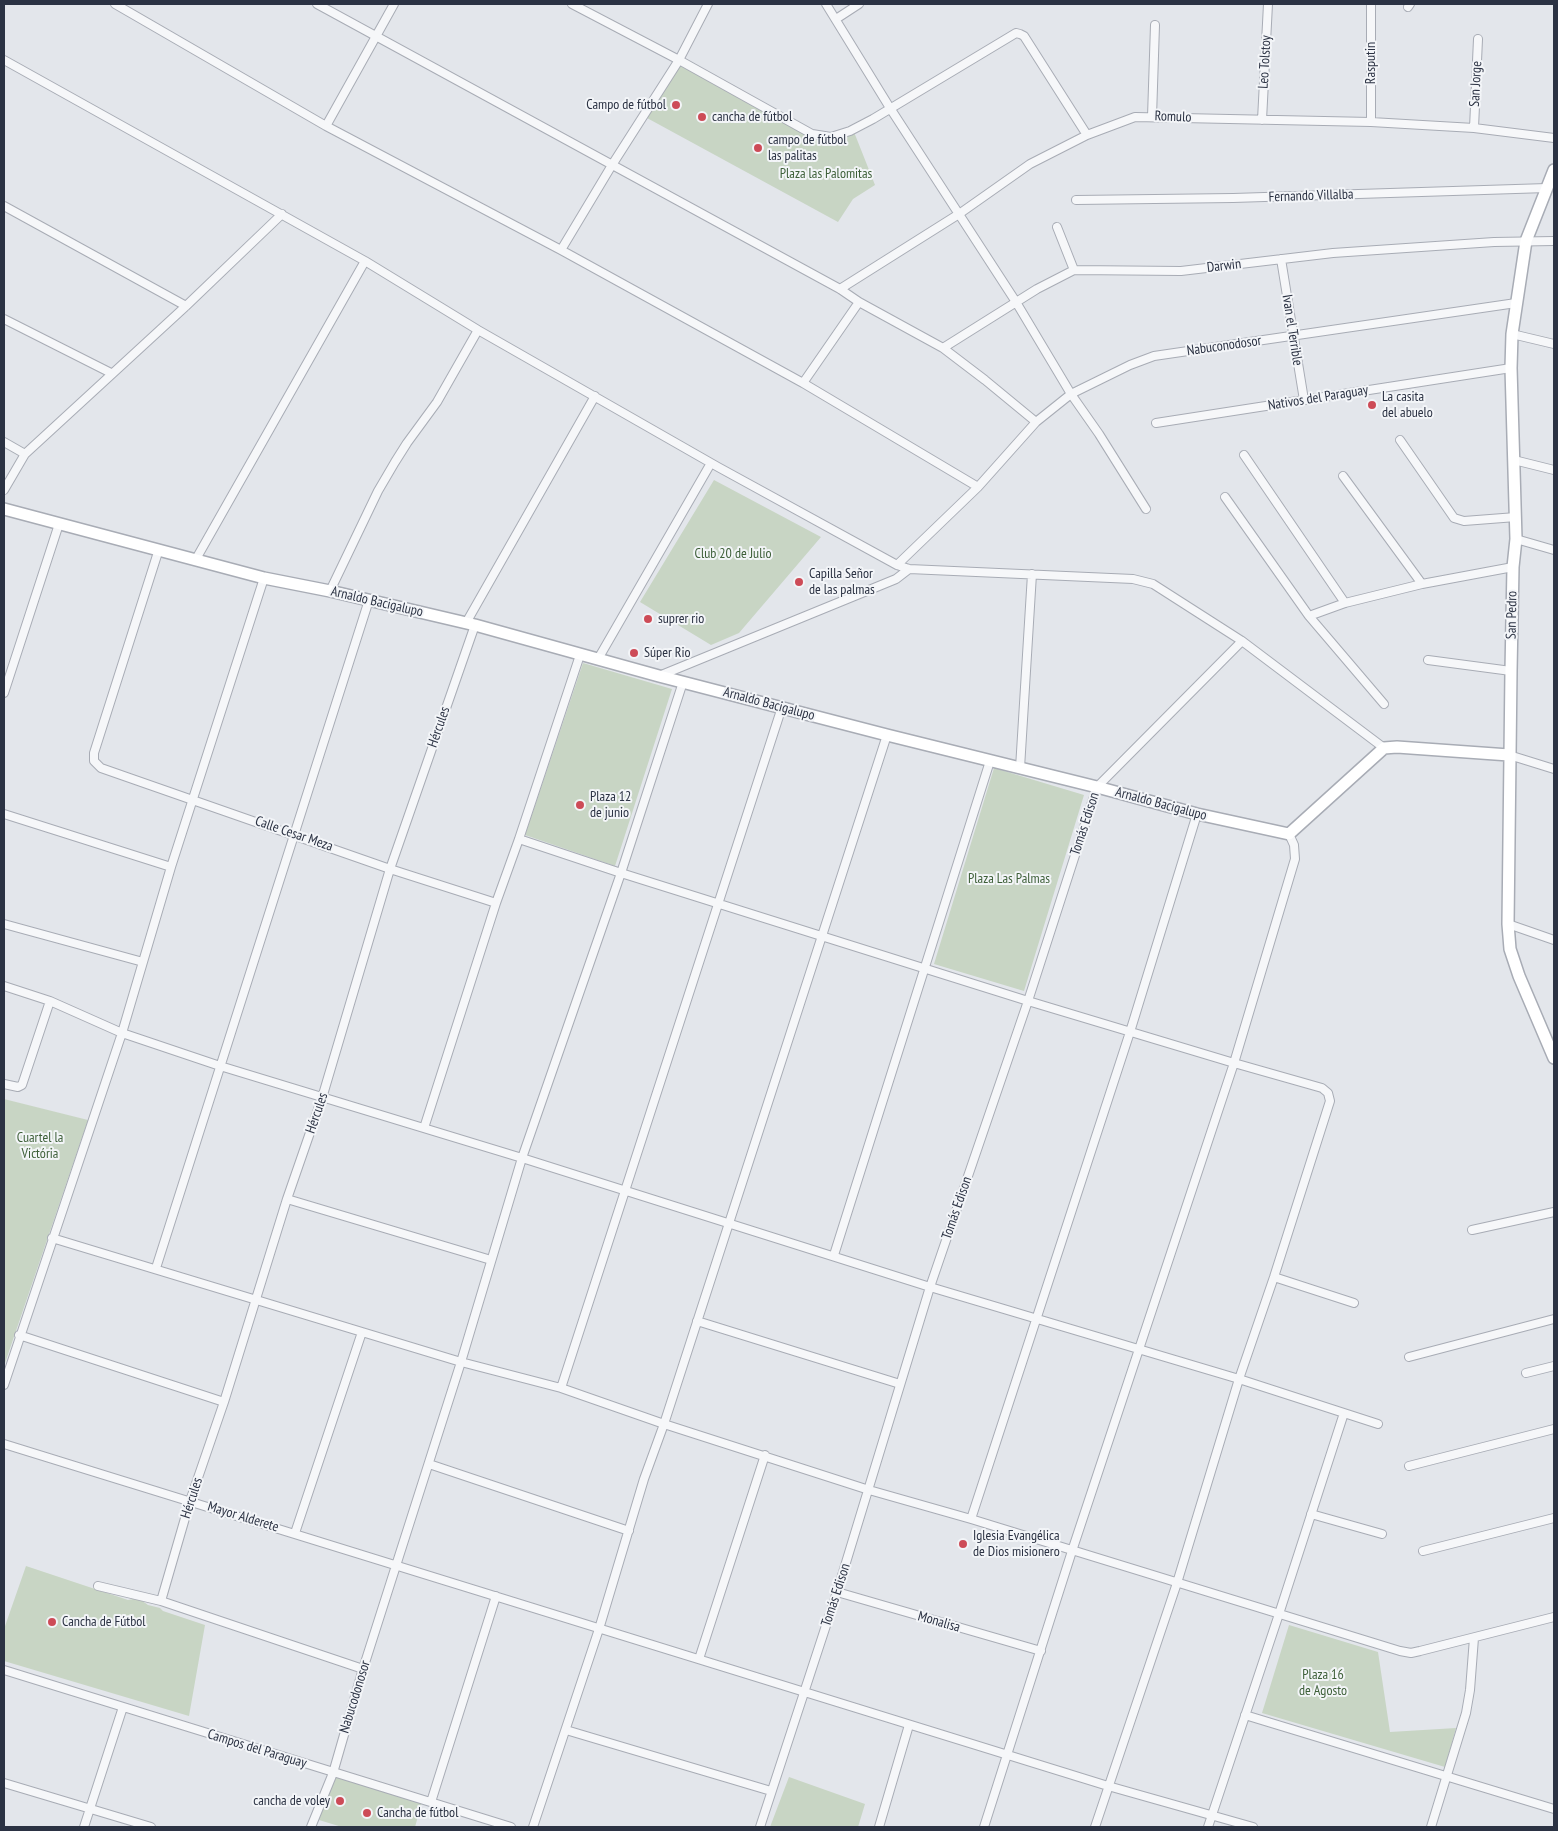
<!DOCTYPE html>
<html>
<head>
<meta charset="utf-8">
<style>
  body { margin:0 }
  #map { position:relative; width:1558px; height:1831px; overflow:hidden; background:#e3e6eb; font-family:"PT Sans Narrow",sans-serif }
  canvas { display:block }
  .frame { position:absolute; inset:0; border:5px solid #2b3243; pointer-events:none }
</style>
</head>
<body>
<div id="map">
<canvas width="1558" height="1831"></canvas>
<div class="frame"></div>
</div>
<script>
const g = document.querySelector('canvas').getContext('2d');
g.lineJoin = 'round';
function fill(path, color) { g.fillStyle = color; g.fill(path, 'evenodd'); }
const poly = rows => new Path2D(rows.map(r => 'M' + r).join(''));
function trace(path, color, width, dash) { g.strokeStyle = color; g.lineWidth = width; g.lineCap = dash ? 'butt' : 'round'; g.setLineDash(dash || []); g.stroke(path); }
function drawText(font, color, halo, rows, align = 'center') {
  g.font = font + ' "PT Sans Narrow",sans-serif'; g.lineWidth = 4; g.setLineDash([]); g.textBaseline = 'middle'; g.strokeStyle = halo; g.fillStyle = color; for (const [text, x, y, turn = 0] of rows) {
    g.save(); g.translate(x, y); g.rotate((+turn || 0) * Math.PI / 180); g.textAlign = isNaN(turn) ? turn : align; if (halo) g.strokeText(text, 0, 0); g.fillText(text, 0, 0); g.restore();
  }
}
fill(poly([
  [679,65,815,140,854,132,875,185,853,199,838,222,647,118],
  [714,480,821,537,739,633,711,645,640,602],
  [583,663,672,689,615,866,525,835],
  [994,768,1084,795,1024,991,934,964],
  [4,1099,88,1120,4,1366],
  [26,1566,128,1600,133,1599,141,1600,148,1605,160,1608,163,1611,205,1625,189,1716,4,1661,4,1629],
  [1289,1625,1378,1652,1390,1732,1456,1728,1445,1767,1262,1713],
  [333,1776,422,1802,415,1827,342,1827,319,1820],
  [789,1777,865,1804,858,1827,770,1827]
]), '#c8d5c4');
const street = poly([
  [115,4,326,126,561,250,803,383,978,487],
  [317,4,840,289,859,302,943,348,985,380,1036,422],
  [572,4,679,60,812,134,831,137,850,131,873,119,1016,33,1020,34,1024,36,1087,135],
  [826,4,890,108,1016,302,1071,394,1099,434,1146,509],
  [1408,7,1410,4],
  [836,19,859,4],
  [4,60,365,261,478,330,718,467,897,565,909,569,1133,579,1153,584,1242,641,1384,748],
  [1152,117,1155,25],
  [1262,120,1268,4],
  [1371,122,1371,4],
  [326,126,394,4],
  [1474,128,1478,39],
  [1076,200,1233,198,1547,188],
  [4,206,186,306],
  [1057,227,1074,270],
  [561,250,612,165,679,60,708,4],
  [1281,259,1304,400],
  [840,289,959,214,1030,164,1087,135,1135,117,1371,122,1474,128,1554,138],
  [4,319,111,373],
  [1512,334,1554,344],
  [943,348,1037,289,1074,270,1181,271,1333,253,1494,242,1554,241],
  [803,383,859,302],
  [1156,423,1511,368],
  [1400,440,1454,518,1464,521,1516,517],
  [4,442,25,454],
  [1244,455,1345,603],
  [1514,460,1554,470],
  [1343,476,1422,584],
  [4,490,25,454,186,306,282,214],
  [1225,497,1309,616,1384,704],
  [1516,539,1554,550],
  [159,549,94,753,94,761,101,768,390,869,496,903],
  [196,559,365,261],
  [897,565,978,487,1036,422,1071,394,1130,365,1154,356,1516,303],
  [330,591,378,491,395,462,407,443,437,402,478,330],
  [1309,616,1345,603,1422,584,1513,567],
  [466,623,595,396],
  [598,659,711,463],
  [1428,660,1511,671],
  [659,676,896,579,909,569],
  [4,693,59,524],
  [1509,755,1554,769],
  [1020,768,1032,574],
  [4,814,171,867],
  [519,839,621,873,1028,1001,1234,1063,1322,1088,1328,1093,1330,1101,1274,1277,1239,1379,1177,1583,1095,1827],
  [4,924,143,962],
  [1508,924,1554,940],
  [4,986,50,1001,122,1033,220,1066,522,1158,930,1287,1239,1379,1378,1424],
  [4,1084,18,1087,22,1085,50,1001],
  [424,1128,496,903,519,839,580,655],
  [287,1199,491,1260],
  [1472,1230,1554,1212],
  [52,1238,461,1362,561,1388,664,1424,869,1490,971,1519,1400,1651,1411,1653,1420,1651,1554,1617],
  [834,1255,990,761],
  [156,1268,369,600],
  [1274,1277,1354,1303],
  [697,1321,900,1384],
  [19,1335,224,1402],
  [1409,1357,1554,1319],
  [1526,1373,1554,1366],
  [4,1385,122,1033,171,867,264,578],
  [561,1388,782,707],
  [4,1444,1108,1786,1253,1827],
  [429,1464,629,1531],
  [1409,1466,1554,1429],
  [1311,1514,1382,1534],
  [971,1519,1130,1032,1197,814],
  [295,1533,362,1332],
  [1423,1551,1554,1518],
  [98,1586,161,1601,363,1669],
  [837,1592,1041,1651],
  [161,1601,190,1501,224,1402,287,1199,322,1098,390,869,475,625],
  [699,1659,765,1455],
  [4,1670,511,1827],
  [1245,1715,1554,1809],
  [566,1730,771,1791],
  [4,1783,151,1827],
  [431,1802,496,1596],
  [84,1827,123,1707],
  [311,1827,333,1773,363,1669,461,1362,522,1158,621,873,683,682],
  [533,1827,599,1629,644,1479,664,1424,887,735],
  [760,1827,837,1592,930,1287,1028,1001,1097,787,1242,641],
  [879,1827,909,1725],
  [984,1827,1072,1551,1234,1063,1295,859,1294,845,1289,834],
  [1208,1827,1279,1614,1344,1413],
  [1431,1827,1466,1713,1470,1690,1474,1638]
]);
const secondary = poly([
  [1554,170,1526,241,1512,334,1511,368,1516,539,1513,567,1511,671,1508,924,1510,949,1519,976,1554,1058],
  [4,509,264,578,330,591,475,625,659,676,887,735,1097,787,1197,814,1289,834,1384,748,1397,747,1509,755]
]);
trace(street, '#a8acb5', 10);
trace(secondary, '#a8acb5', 14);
trace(street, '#f6f7f9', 8);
trace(secondary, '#fff', 11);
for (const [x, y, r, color] of [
  [676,105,5,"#cd4b57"],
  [702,117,5,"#cd4b57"],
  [758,148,5,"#cd4b57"],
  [1372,405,5,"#cd4b57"],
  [799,582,5,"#cd4b57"],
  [648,619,5,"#cd4b57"],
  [634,653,5,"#cd4b57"],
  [580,805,5,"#cd4b57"],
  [963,1544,5,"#cd4b57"],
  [52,1622,5,"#cd4b57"],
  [340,1801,5,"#cd4b57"],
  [367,1813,5,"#cd4b57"]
]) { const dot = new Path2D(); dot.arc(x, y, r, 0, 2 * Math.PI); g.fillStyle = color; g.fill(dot); trace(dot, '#f3f5f8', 2); }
drawText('14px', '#2b3243', '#f3f5f8', [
  ["Leo Tolstoy",1265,62,-87],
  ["Rasputin",1371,63,-90],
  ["San Jorge",1476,84,-87],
  ["Romulo",1173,117,2],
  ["Fernando Villalba",1311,196,-2],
  ["Darwin",1224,266,-7],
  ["Ivan el Terrible",1292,330,81],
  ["Nabuconodosor",1224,346,-8],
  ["Nativos del Paraguay",1318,398,-9],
  ["Arnaldo Bacigalupo",377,602,13],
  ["San Pedro",1512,615,-89],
  ["Arnaldo Bacigalupo",769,704,15],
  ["Hércules",439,727,-71],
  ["Arnaldo Bacigalupo",1161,804,15],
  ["Tomás Edison",1085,824,-72],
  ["Calle Cesar Meza",294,834,19],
  ["Hércules",317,1113,-71],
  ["Tomás Edison",957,1208,-71],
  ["Hércules",192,1498,-72],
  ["Mayor Alderete",243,1517,17],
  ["Tomás Edison",836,1595,-72],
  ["Monalisa",939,1622,16],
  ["Nabucodonosor",355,1697,-73],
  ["Campos del Paraguay",257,1749,17]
]);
drawText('14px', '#2b3243', '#f3f5f8', [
  ["Campo de fútbol",666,105,"right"],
  ["cancha de fútbol",712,117],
  ["campo de fútbol",768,140],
  ["las palitas",768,156],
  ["La casita",1382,397],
  ["del abuelo",1382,413],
  ["Capilla Señor",809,574],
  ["de las palmas",809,590],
  ["suprer rio",658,619],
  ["Súper Rio",644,653],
  ["Plaza 12",590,797],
  ["de junio",590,813],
  ["Iglesia Evangélica",973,1536],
  ["de Dios misionero",973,1552],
  ["Cancha de Fútbol",62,1622],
  ["cancha de voley",330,1801,"right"],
  ["Cancha de fútbol",377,1813]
], 'left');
drawText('14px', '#3d5f38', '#f3f5f8', [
  ["Plaza las Palomitas",826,174],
  ["Club 20 de Julio",733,554],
  ["Plaza Las Palmas",1009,879],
  ["Cuartel la",40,1138],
  ["Victória",40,1154],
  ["Plaza 16",1323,1675],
  ["de Agosto",1323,1691]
]);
</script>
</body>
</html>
